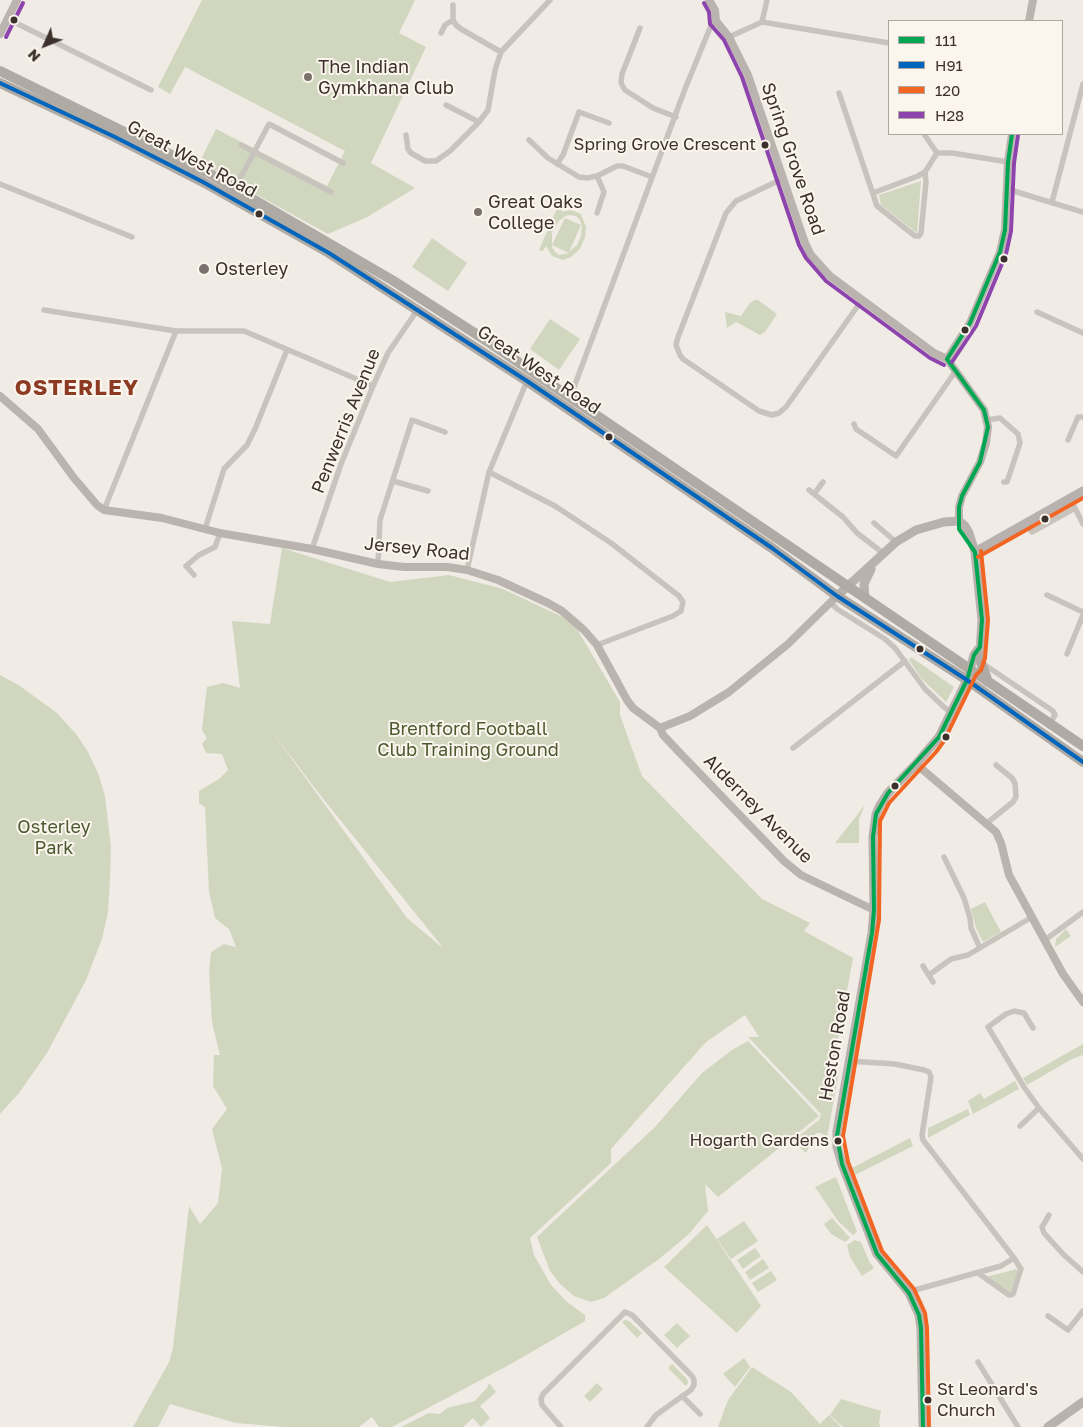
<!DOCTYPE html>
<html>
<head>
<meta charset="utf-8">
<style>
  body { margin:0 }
  #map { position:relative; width:1083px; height:1427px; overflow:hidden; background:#f0ebe5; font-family:"Golos Text",sans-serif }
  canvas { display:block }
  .legend { position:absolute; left:888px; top:20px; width:175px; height:115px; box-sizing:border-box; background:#fbf5ee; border:1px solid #aea6a0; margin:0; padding:6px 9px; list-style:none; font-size:15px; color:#3b302b }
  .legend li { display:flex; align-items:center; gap:10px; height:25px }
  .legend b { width:25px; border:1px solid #aea6a0 }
  .north { position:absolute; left:20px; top:20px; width:50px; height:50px; -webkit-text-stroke:4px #fbf5ee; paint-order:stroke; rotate:226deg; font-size:14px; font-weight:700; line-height:20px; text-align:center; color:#3b302b }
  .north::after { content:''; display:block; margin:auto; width:18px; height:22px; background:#3b302b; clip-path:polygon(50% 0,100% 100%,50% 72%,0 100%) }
</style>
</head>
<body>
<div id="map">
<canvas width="1083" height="1427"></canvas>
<ul class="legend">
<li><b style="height:6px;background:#00a651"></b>111</li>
<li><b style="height:6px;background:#0065bd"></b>H91</li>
<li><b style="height:6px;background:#f26522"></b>120</li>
<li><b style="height:6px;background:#8e44ad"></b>H28</li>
</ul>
<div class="north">N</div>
</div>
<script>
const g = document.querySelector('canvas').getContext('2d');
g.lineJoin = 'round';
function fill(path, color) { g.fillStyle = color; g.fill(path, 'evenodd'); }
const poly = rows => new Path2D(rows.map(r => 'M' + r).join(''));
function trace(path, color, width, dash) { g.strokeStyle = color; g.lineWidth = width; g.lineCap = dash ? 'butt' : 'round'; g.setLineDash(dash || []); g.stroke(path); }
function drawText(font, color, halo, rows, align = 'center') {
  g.font = font + ' "Golos Text",sans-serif'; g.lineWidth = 4; g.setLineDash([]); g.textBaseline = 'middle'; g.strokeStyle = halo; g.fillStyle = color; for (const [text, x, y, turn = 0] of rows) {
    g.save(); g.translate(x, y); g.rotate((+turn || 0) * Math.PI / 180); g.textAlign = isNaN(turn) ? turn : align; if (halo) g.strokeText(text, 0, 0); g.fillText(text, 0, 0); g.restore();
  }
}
fill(poly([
  [202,0,415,0,399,33,426,47,371,163,415,188,367,217,328,234,199,163,216,129,327,186,345,151,185,67,170,94,158,87],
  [921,181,917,233,881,205,879,195],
  [559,204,564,206,561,212,571,210,581,214,586,227,585,237,580,249,571,257,563,260,552,256,546,246,543,251,539,250],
  [570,215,576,216,580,220,582,227,581,236,577,245,569,252,581,225,565,218,552,245,569,253,559,255,555,252,552,247,552,232,559,221,565,216],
  [432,238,467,263,448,291,412,267],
  [755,300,758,300,777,314,765,332,760,335,736,322,727,328,725,312,741,316,750,303],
  [550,319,580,339,559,370,530,349],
  [282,548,390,582,449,575,503,589,573,622,620,702,620,715,642,776,762,899,810,923,804,931,853,958,828,1094,839,1071,827,1138,821,1133,816,1133,806,1153,798,1146,796,1138,819,1120,821,1114,748,1037,759,1037,745,1015,706,1042,611,1149,611,1163,530,1238,534,1255,551,1285,567,1302,585,1315,585,1321,509,1365,392,1427,379,1427,372,1417,359,1427,284,1427,236,1423,170,1404,158,1427,133,1427,169,1362,173,1348,189,1206,200,1224,218,1203,222,1168,212,1129,227,1109,213,1086,214,1055,220,1055,212,1022,209,972,211,952,224,944,236,947,229,929,215,918,209,892,205,807,199,803,199,791,219,779,228,770,222,754,206,753,202,744,207,738,202,730,207,687,223,683,240,688,232,621,270,624],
  [270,729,317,791,444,949,407,918],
  [911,657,954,687,946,702,921,678,909,660],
  [0,675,20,686,57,713,76,734,88,752,98,773,105,796,111,847,110,878,108,912,102,939,86,980,47,1053,19,1093,0,1114],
  [865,805,859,819,859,843,835,843],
  [985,902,1001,932,983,942,976,928,971,909],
  [1066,929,1071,936,1055,947,1056,939],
  [748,1041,819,1116,718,1197,705,1184,708,1211,689,1234,659,1259,604,1298,591,1302,574,1296,560,1284,550,1271,537,1237,655,1127,702,1073,732,1050],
  [1083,1044,1083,1055,1072,1059,1027,1085,1023,1078],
  [1015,1081,1019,1089,973,1114,968,1101,980,1093,984,1099],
  [968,1109,970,1115,928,1138,928,1128],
  [910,1138,913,1146,855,1175,852,1168],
  [836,1177,857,1232,853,1235,838,1221,815,1187],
  [832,1218,850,1238,845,1242,831,1234,824,1224],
  [744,1221,758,1241,731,1259,717,1239],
  [707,1225,761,1306,737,1333,664,1267],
  [855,1240,861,1242,869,1261,874,1268,862,1276,850,1257,847,1245],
  [755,1248,761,1256,743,1269,737,1260],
  [763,1259,769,1268,750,1280,745,1272],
  [1017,1269,1018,1270,1011,1291,1009,1292,986,1277],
  [771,1271,777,1280,758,1292,752,1283],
  [625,1320,629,1321,642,1333,637,1338,622,1322],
  [677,1323,690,1336,677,1348,664,1335],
  [744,1358,750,1367,735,1387,723,1374],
  [672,1364,687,1379,688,1383,686,1386,668,1368],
  [752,1367,791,1392,820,1424,829,1415,841,1427,718,1427,728,1400],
  [489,1383,496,1392,480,1406,490,1418,481,1427,473,1418,463,1427,401,1427,429,1413,440,1414,447,1408,475,1401,487,1388],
  [597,1383,603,1389,590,1402,584,1396],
  [841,1399,881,1411,879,1422,880,1427,843,1427,830,1415]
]), '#d1d6bf');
trace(poly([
  [453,5,453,20,456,25,461,29,501,52],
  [8,19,151,90],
  [762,22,767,0],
  [640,28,622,74,621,83,625,90,653,108,676,117],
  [441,33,445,25,453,20],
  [729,37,762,22,889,43],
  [839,93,877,206,915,236,919,236,921,233,926,182,925,172],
  [479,122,488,110,495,70,501,52,550,0],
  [924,134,937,153],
  [406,135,408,149,411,153,425,161,436,161,450,151,479,122,446,105],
  [529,140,548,158,579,177,587,178,597,176,617,166,623,166,652,177],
  [241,145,331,192],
  [557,164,563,155,579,112,609,123],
  [782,179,736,201,726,213,678,337,676,345,680,355,683,359,759,411,772,415,779,413,786,407,862,300],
  [0,184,132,237],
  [235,188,269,124,343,163],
  [1007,189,1083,212],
  [873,193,918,176,925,172,937,153,952,153,1008,162],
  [1052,202,1083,84],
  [597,213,604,192,597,176],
  [44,310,176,331,244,331,373,386],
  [1037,312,1083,333],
  [570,398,685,89,710,28,716,21],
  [987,420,1000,418,1018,434,1020,443,1007,482,1004,482],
  [854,424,856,429,896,456,955,372],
  [1068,440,1078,417,1083,417],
  [489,472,555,506,611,543,679,596,683,602,681,611,673,616,597,645],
  [393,481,428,491],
  [809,490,843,517,857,533,883,553],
  [814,494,823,482],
  [1070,498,1083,524],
  [104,510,176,331],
  [874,523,896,542],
  [1026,523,1032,532,1075,508],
  [205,529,224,469,247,445,255,429,287,350],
  [312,549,341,464,373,386,388,353,418,309],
  [378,564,380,520,412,420,445,432],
  [467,570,489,472,527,381],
  [194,575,186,566,199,555,215,547,220,533],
  [1047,595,1083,612],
  [830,602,837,609,885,639,895,648,925,689,945,708,951,712],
  [1067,654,1083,615],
  [982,663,1053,711,1055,715,1050,723],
  [793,748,905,661],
  [987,823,1013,802,1016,797,1015,783,1012,778,996,765],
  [944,857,964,898,970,918,971,928,980,948],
  [1045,940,1083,912],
  [923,966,933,982],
  [929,975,951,959,968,955,1032,917],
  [1033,1028,1024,1013,1014,1011,1006,1014,988,1027,1024,1087,1039,1108,1083,1159],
  [849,1061,895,1064,924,1070,929,1072,931,1077,922,1135,923,1140,1014,1258,1001,1266,915,1290,909,1293],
  [1020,1126,1039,1108],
  [1049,1215,1042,1227,1044,1233,1064,1255,1083,1272],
  [978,1273,1009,1295,1013,1294,1021,1269,1014,1258],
  [1048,1316,1068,1330,1083,1311],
  [978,1362,1018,1427],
  [682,1396,700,1414],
  [561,1427,542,1405,541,1399,543,1394,625,1312,632,1315,692,1376,694,1380,694,1385,691,1390,656,1415,647,1427]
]), '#c9c3be', 5.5);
trace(poly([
  [709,0,715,10,716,21,729,37,748,75,805,243,811,255,830,276,934,353,947,359,984,410,988,427,986,443,980,462,962,496,959,507,959,521],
  [1029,21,1033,0],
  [0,34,17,0],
  [947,359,970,323,1000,252,1005,230,1008,162,1012,134],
  [0,396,38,429,74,478,97,505,104,510,162,518,220,533,312,549,378,564,404,567,447,567,467,570,498,580,548,603,562,611,584,630,597,645,627,700,633,708,660,728,690,716,729,692,788,644,837,596],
  [660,728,663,735,679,752,784,861,801,875,874,910],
  [916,764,996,832,1001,843,1009,875,1063,974,1083,1002]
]), '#bab3ae', 8);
trace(poly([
  [959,521,965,526,969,533,975,552,982,620,980,653],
  [975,552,1083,491],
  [837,596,896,542,916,530,944,522,959,521],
  [865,598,864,584,871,569],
  [923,1427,921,1328,919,1315,909,1293,877,1254,842,1164,837,1147,837,1131,872,933,874,910,873,837,876,814,880,805,888,793,916,764,939,737,967,680,974,655,980,647],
  [1048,1427,1083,1402]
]), '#b8b1ad', 9);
trace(poly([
  [0,71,208,173,392,280,490,343,1083,746],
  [0,83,115,137,203,182,329,253,527,381,772,548,837,596,967,680,1083,762],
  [979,657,988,682]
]), '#afaaa4', 10);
trace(poly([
  [947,359,970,323,1000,252,1005,230,1008,162,1012,134],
  [923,1427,921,1328,919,1315,909,1293,877,1254,842,1164,837,1136,872,933,874,910,873,837,876,814,888,793,939,737,967,680,974,655,980,647,982,620,975,552,959,529,959,507,962,496,980,462,988,427,984,410,947,359]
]), '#00a651', 4);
trace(poly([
  [0,83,115,137,203,182,329,253,527,381,772,548,837,596,967,680,1083,762]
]), '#0065bd', 4);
trace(poly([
  [978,557,1083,498],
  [929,1427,927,1328,925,1313,914,1289,882,1251,848,1162,843,1136,879,920,880,821,889,803,936,752,944,741,976,675,981,670,985,658,988,620,981,551]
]), '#f26522', 4);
trace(poly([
  [704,3,709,12,710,24,724,40,742,77,799,245,806,258,826,281,930,358,944,365],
  [6,37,23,3],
  [952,362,976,326,1006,254,1011,231,1014,163,1018,135]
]), '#8e44ad', 4);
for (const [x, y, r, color] of [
  [14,20,4.5,"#3b302b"],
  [308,77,5,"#7a716c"],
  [765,145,4.5,"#3b302b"],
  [478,212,5,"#7a716c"],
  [259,214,4.5,"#3b302b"],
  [1004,259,4.5,"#3b302b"],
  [204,269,6,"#7a716c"],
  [965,330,4.5,"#3b302b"],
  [609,437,4.5,"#3b302b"],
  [1045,519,4.5,"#3b302b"],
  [920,649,4.5,"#3b302b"],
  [946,737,4.5,"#3b302b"],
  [895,786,4.5,"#3b302b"],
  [838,1141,4.5,"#3b302b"],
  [928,1400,4.5,"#3b302b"]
]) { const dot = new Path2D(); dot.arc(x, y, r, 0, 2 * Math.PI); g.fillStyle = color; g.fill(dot); trace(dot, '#fbf5ee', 2); }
drawText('17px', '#3b302b', '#fbf5ee', [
  ["Spring Grove Crescent",756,145],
  ["Hogarth Gardens",829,1141],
  ["St Leonard's",937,1390,"left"],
  ["Church",937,1411,"left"]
], 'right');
drawText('18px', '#3b302b', '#fbf5ee', [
  ["The Indian",318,67],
  ["Gymkhana Club",318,88],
  ["Great Oaks",488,202],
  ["College",488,223],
  ["Osterley",215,269]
], 'left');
drawText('18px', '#3b302b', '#fbf5ee', [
  ["Great West Road",192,159,28],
  ["Spring Grove Road",793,159,71],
  ["Great West Road",539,370,34],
  ["Penwerris Avenue",346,421,-68],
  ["Jersey Road",417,549,6],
  ["Alderney Avenue",758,809,45],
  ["Heston Road",835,1046,-80]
]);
drawText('18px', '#4a5a2e', '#fbf5ee', [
  ["Brentford Football",468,729],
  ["Club Training Ground",468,750],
  ["Osterley",54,827],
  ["Park",54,848]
]);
g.letterSpacing = '1px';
drawText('bold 22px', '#8c3b22', '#fbf5ee', [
  ["OSTERLEY",77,388]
]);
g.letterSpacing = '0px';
</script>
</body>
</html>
